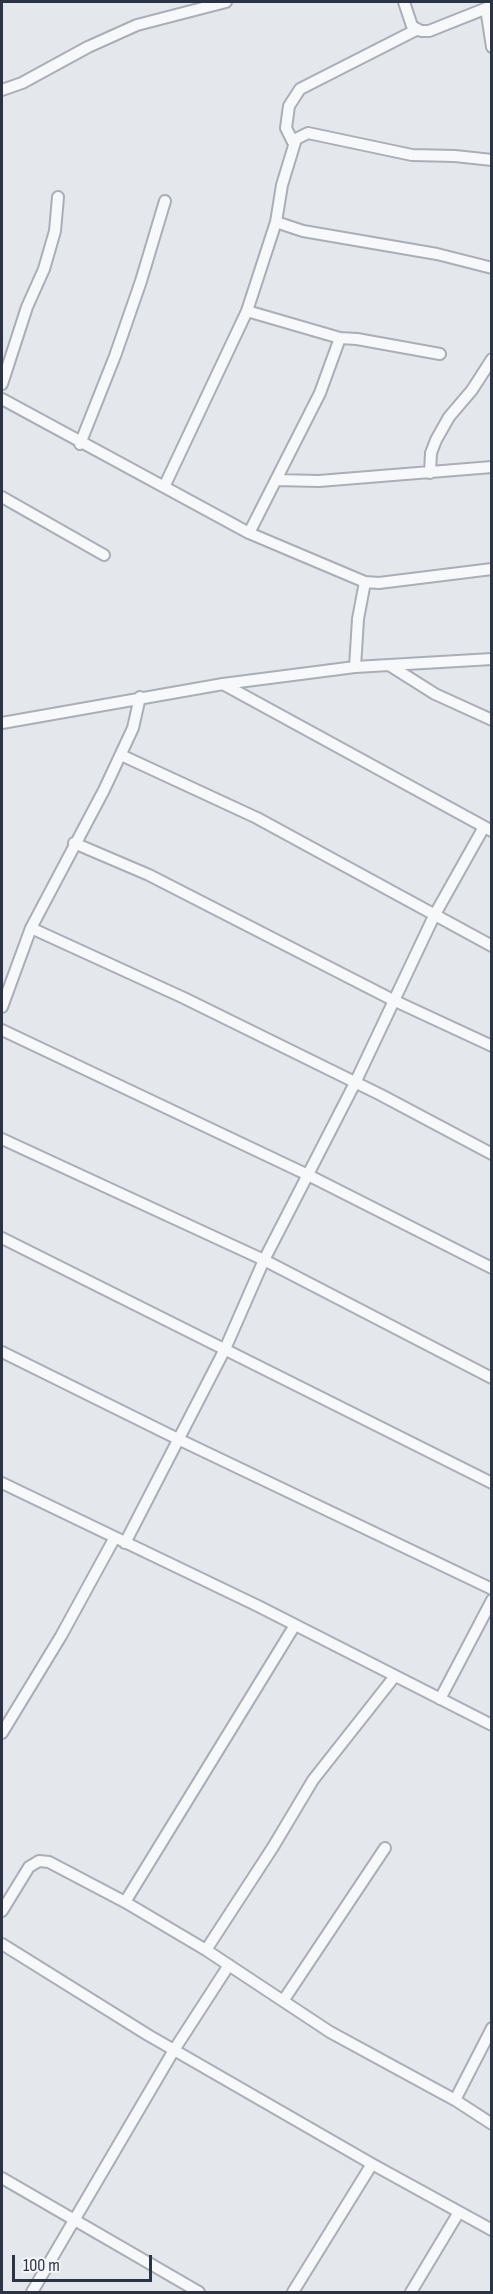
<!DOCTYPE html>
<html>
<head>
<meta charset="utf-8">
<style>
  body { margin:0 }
  #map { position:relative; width:493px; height:2294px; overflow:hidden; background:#e4e7ec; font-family:"Sofia Sans Condensed",sans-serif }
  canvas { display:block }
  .frame { position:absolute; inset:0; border:3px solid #2b3445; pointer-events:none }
  .scale { position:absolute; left:12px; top:2255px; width:140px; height:27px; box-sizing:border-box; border:3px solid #2b3445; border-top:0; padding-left:8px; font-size:18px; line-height:21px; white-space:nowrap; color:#2b3445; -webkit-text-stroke:4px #f4f6f9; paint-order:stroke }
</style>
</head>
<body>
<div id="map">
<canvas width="493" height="2294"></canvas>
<div class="frame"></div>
<div class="scale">100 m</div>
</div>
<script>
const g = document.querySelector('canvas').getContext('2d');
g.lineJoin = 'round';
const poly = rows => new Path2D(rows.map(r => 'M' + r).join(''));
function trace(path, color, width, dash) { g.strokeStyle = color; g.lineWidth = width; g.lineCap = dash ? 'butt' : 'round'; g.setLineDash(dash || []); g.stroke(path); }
const minor = poly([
  [404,2,412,26,421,31,429,31,492,6],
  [486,8,492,47],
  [2,90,22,83,88,47,137,25,226,2],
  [293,142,286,128,289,106,300,89,416,30],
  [276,222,303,231,437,254,492,268],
  [247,311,340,338,357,339,440,354],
  [2,384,27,307,44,269,55,231,58,197],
  [2,399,249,533,365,582,379,583,492,569],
  [80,444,115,356,141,281,165,201],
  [430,473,431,453,436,440,449,417,472,390,492,359],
  [276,480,319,481,492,467],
  [164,487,247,311,276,222,282,185,296,139,308,133,412,155,455,156,492,160],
  [2,497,104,555],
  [249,533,320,393,340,338],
  [389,665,435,694,492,720],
  [355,667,358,619,365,582],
  [223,684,492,831],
  [2,723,223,684,355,667,492,659],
  [121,755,257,818,492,946],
  [74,843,149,875,393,1000,492,1046],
  [31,928,184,998,381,1095,492,1154],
  [2,1007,31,928,104,790,133,728,140,697],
  [2,1030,308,1175,492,1268],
  [2,1139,264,1260,492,1378],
  [2,1238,492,1483],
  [2,1352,178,1439,492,1589],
  [2,1483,258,1606,492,1725],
  [125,1543,225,1349,264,1260,355,1083,434,916,484,827],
  [295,1625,125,1902,206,1950,330,2032,455,2100,492,2028],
  [440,1699,492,1600],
  [2,1733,61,1636,114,1539],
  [2,1911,29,1867,39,1861,49,1862,125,1902],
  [2,1944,148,2035,372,2164,492,2230],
  [206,1950,273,1847,313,1780,395,1676],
  [283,2001,385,1848],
  [455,2100,492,2124],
  [2,2178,199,2292],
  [32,2292,174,2050,229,1965],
  [293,2292,372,2164],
  [411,2292,459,2212]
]);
trace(minor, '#a9aeb7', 14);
trace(minor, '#f7f8fa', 10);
</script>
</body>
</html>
